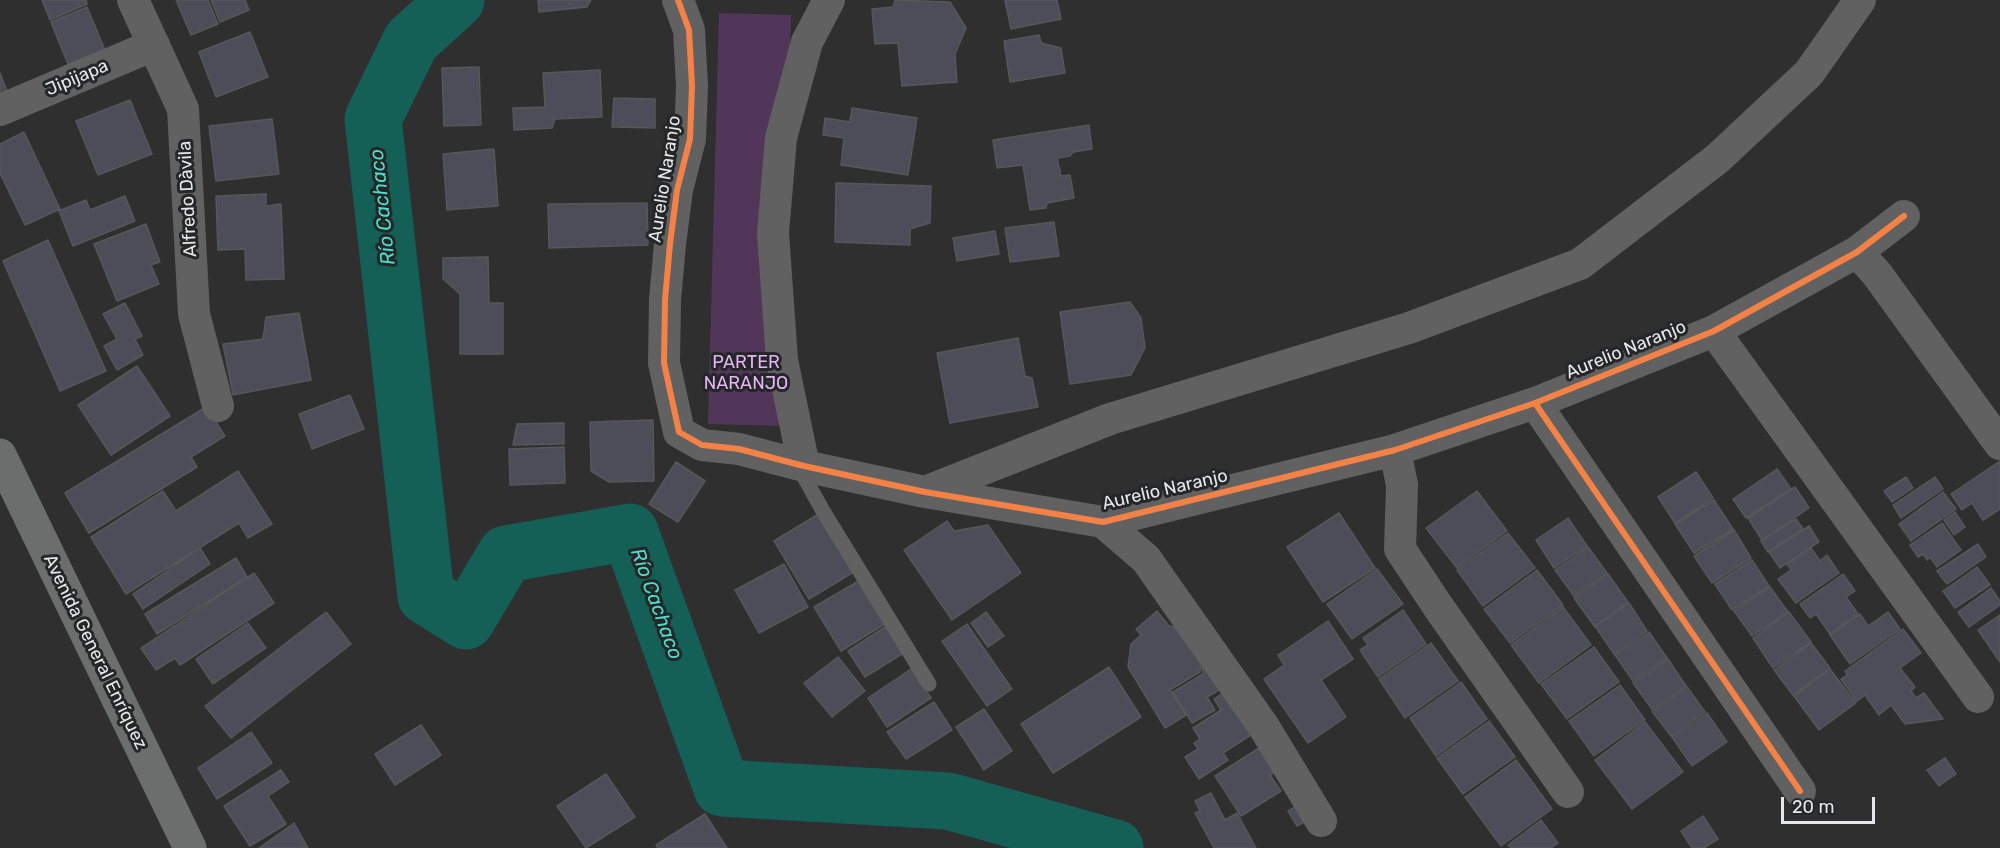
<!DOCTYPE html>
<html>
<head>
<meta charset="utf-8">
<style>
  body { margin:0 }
  #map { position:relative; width:2000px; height:848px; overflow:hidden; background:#2f2f30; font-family:Rubik,sans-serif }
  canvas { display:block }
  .scale { position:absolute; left:1781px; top:797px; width:94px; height:27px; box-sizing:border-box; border:3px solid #e6e7e9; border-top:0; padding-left:8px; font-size:18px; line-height:21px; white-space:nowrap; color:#e6e7e9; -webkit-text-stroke:4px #242627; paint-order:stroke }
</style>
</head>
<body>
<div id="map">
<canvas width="2000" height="848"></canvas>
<div class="scale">20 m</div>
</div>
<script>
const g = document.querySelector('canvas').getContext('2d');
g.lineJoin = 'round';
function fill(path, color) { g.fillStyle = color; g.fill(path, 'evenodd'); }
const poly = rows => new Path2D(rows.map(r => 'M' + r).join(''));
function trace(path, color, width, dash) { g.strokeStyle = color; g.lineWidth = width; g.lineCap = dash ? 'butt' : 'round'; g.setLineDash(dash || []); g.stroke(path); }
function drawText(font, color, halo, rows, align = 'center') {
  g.font = font + ' Rubik,sans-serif'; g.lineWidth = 6; g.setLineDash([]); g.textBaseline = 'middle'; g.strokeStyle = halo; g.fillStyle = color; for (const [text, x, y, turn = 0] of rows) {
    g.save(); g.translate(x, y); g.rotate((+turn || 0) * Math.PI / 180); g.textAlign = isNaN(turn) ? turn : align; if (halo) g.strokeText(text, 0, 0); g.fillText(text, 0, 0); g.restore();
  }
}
fill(poly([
  [719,13,791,15,781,426,708,424]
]), '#51365a');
trace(poly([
  [456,0,411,41,373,119,426,596,466,621,506,554,630,532,722,788,948,801,1115,848]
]), '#146057', 57);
const building = poly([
  [42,0,86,0,87,4,50,20,42,0],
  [176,0,208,0,218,24,191,35,176,0],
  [211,0,245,0,249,10,220,22,211,0],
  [538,0,591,0,587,7,539,12,538,0],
  [895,0,950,2,966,28,955,54,957,82,902,86,898,43,875,44,872,9,893,7,895,0],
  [1005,0,1057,0,1061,19,1011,29,1005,0],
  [87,7,105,50,68,64,51,22,87,7],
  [250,32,268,77,216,97,199,52,250,32],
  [1039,35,1041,43,1061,48,1065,73,1010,82,1004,41,1039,35],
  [479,67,481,125,444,126,442,68,479,67],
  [600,70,602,117,555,119,552,128,514,130,513,108,545,107,543,73,600,70],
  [0,73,8,94,0,97,0,73],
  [614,98,655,99,655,128,612,127,614,98],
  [130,100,152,154,98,175,76,121,130,100],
  [852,108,917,118,908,175,841,165,844,138,823,135,825,118,850,122,852,108],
  [272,119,279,174,216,181,209,126,272,119],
  [1089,125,1092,149,1073,152,1070,156,1057,158,1061,176,1070,175,1074,198,1047,203,1046,208,1030,210,1023,165,997,168,993,140,1089,125],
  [24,132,60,209,25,225,0,173,0,144,24,132],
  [494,149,498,206,447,210,443,154,494,149],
  [836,183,931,186,930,223,910,229,910,245,835,242,836,183],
  [266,194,266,206,281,204,284,279,246,280,245,249,218,250,216,196,266,194],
  [125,196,135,221,73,246,59,211,86,200,90,210,125,196],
  [647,203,648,245,549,248,548,204,647,203],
  [1054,222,1059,256,1010,262,1005,228,1054,222],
  [146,224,160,262,151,265,159,284,117,301,94,244,146,224],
  [995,231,999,254,957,261,953,238,995,231],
  [48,240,106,371,60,391,3,261,48,240],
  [488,257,489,303,503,303,503,354,460,354,460,294,443,279,443,258,488,257],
  [1130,302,1141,318,1145,348,1131,375,1070,384,1060,312,1130,302],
  [125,303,142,336,135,339,143,355,117,370,104,346,117,339,103,314,125,303],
  [299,313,311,380,233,395,223,344,263,339,266,317,299,313],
  [1018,338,1025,376,1032,378,1038,407,950,423,937,353,1018,338],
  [137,366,170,416,111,455,78,405,137,366],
  [350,395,364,429,312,449,299,414,350,395],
  [206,407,225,436,191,457,197,467,89,533,65,493,206,407],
  [653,420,654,481,609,482,591,471,590,422,653,420],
  [564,423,564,444,513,445,517,424,564,423],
  [564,447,565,483,510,485,509,449,564,447],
  [2000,461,2000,509,1983,520,1972,503,1962,510,1951,494,2000,461],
  [676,462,705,481,678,522,649,504,676,462],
  [1777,469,1791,489,1746,518,1733,499,1777,469],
  [238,471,272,524,248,538,239,523,126,594,91,537,163,491,176,511,238,471],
  [1696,472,1713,498,1675,523,1658,497,1696,472],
  [1906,477,1913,488,1892,502,1884,491,1906,477],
  [1935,477,1943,489,1901,518,1893,505,1935,477],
  [1795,487,1809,508,1762,540,1748,518,1795,487],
  [1477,491,1507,531,1457,568,1426,528,1477,491],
  [1943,492,1956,509,1911,541,1899,524,1943,492],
  [1714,500,1733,529,1694,553,1675,524,1714,500],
  [822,512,857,570,809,599,774,541,822,512],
  [1955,512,1965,527,1954,535,1944,520,1955,512],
  [1339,513,1375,568,1323,602,1287,547,1339,513],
  [1568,518,1587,546,1554,568,1536,540,1568,518],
  [1796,519,1803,529,1768,552,1761,541,1796,519],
  [947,521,954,531,988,525,1021,573,952,620,904,550,947,521],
  [1942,523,1961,550,1937,567,1930,557,1927,560,1923,554,1918,557,1910,545,1942,523],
  [1809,526,1819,542,1780,568,1769,552,1809,526],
  [1734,530,1751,558,1712,583,1694,556,1734,530],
  [1508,533,1535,568,1483,606,1457,570,1508,533],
  [1978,544,1986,557,1947,584,1937,571,1978,544],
  [1588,547,1607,573,1574,596,1555,570,1588,547],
  [200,548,210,564,143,609,133,594,200,548],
  [1811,548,1820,561,1827,555,1839,573,1796,603,1778,579,1791,570,1787,564,1811,548],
  [236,558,247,577,157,634,145,614,236,558],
  [1752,560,1769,586,1732,610,1715,584,1752,560],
  [784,564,808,607,759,633,735,590,784,564],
  [1977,567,1990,585,1955,608,1943,591,1977,567],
  [1377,569,1403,604,1352,639,1327,604,1377,569],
  [1537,570,1563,605,1510,643,1484,609,1537,570],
  [254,573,274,603,180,665,175,658,156,670,141,648,254,573],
  [1608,574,1628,602,1595,627,1574,598,1608,574],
  [1843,574,1855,591,1846,597,1858,614,1830,634,1816,614,1810,618,1800,604,1843,574],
  [862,579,888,622,841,651,814,607,862,579],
  [1770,587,1788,612,1752,636,1734,611,1770,587],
  [1991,588,2000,601,2000,605,1969,627,1958,612,1991,588],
  [1629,603,1647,631,1614,654,1595,626,1629,603],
  [1563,607,1591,645,1539,683,1511,645,1563,607],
  [1403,610,1426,644,1378,677,1360,650,1368,645,1363,638,1403,610],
  [1157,611,1169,626,1179,627,1203,647,1200,672,1170,690,1186,715,1165,728,1128,667,1131,644,1141,635,1136,629,1157,611],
  [326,612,351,644,231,738,205,706,326,612],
  [986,612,1004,636,988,647,971,623,986,612],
  [1789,612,1811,642,1773,668,1753,638,1789,612],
  [1888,612,1900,629,1850,664,1830,635,1860,614,1868,626,1888,612],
  [2000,615,2000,662,1978,630,2000,615],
  [1328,621,1353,659,1321,680,1346,717,1308,743,1264,679,1284,665,1278,655,1328,621],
  [248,623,266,648,213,684,196,659,248,623],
  [967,624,1012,689,987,706,942,641,967,624],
  [888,625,905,652,865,677,848,651,888,625],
  [1903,629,1921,653,1900,668,1915,687,1911,691,1916,698,1924,693,1943,719,1905,724,1891,705,1879,715,1865,695,1857,701,1841,679,1847,675,1845,671,1903,629],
  [1649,632,1667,658,1633,681,1615,655,1649,632],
  [1431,643,1458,681,1405,718,1379,679,1431,643],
  [1811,643,1830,668,1793,695,1774,670,1811,643],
  [1594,647,1619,682,1567,719,1541,684,1594,647],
  [838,657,865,691,832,717,804,683,838,657],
  [1668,659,1686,686,1652,709,1633,683,1668,659],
  [1214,661,1228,685,1207,697,1215,710,1192,723,1173,692,1203,674,1202,668,1214,661],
  [1109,667,1141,717,1053,773,1021,724,1109,667],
  [911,669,931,698,887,727,868,698,911,669],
  [1830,669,1856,703,1819,730,1794,696,1830,669],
  [1461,682,1487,719,1436,756,1410,718,1461,682],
  [1620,685,1645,720,1594,756,1569,721,1620,685],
  [1232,687,1260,729,1223,753,1228,760,1199,779,1185,757,1198,749,1194,743,1200,739,1193,728,1221,710,1214,699,1232,687],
  [1687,687,1705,712,1671,736,1652,711,1687,687],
  [934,702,952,730,906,759,887,732,934,702],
  [984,709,1012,751,984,770,956,727,984,709],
  [1707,713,1727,742,1692,766,1672,737,1707,713],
  [1489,721,1515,757,1463,794,1437,758,1489,721],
  [1645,722,1683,772,1632,809,1595,760,1645,722],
  [421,725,441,755,395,785,375,754,421,725],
  [251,732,272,763,217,799,198,768,251,732],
  [1267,743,1283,767,1270,775,1281,791,1241,816,1215,776,1267,743],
  [1945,758,1956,774,1939,786,1927,770,1945,758],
  [1516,760,1552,809,1501,846,1465,797,1516,760],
  [281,770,289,782,268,796,286,824,250,846,224,806,281,770],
  [606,774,635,817,586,848,557,806,606,774],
  [1211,793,1225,820,1237,813,1256,848,1214,848,1195,813,1200,811,1195,801,1211,793],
  [1305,801,1314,816,1297,826,1288,811,1305,801],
  [705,814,727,848,658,848,656,845,705,814],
  [1703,816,1718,839,1704,848,1692,848,1681,831,1703,816],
  [1541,820,1558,843,1551,848,1511,848,1508,845,1541,820],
  [294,823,308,848,259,848,294,823]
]);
fill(building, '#4d4d59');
trace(building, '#575758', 1.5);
trace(poly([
  [798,466,823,511,929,684]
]), '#616161', 15);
trace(poly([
  [133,0,183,109,194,314,218,406],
  [678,0,689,30,692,86,690,139,677,190,670,244,665,300,664,363,679,432,702,445,739,449,804,466,925,492,1103,522,1395,450,1535,403,1714,331,1857,252,1904,216],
  [0,110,154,45],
  [1857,252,1877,274,2000,444],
  [1714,331,1978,697],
  [1535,403,1800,791],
  [1395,450,1402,485,1400,549,1437,605,1568,792],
  [804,466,782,360,773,233,781,138,807,42,829,0],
  [925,492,1110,419,1409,328,1580,264,1717,159,1809,73,1860,0],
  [1103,522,1146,559,1264,727,1321,821]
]), '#616161', 32);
trace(poly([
  [0,455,190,848]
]), '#6c6d6d', 33);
trace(poly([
  [678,0,689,30,692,86,690,139,677,190,670,244,665,300,664,363,679,432,702,445,739,449,804,466,925,492,1103,522,1395,450,1535,403,1714,331,1857,252,1904,216],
  [1535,403,1800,791]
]), '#f48246', 6);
drawText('18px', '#e6e7e9', '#242627', [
  ["Jipijapa",77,78,-23],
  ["Aurelio Naranjo",665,179,-81],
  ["Alfredo Dàvila",188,199,-93],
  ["Aurelio Naranjo",1626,350,-22],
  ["Aurelio Naranjo",1165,490,-13],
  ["Avenida General Enríquez",95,652,64]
]);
drawText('18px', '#e5b6f6', '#242627', [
  ["PARTER",746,363],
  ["NARANJO",746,384]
]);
drawText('italic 20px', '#4cdecb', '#242627', [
  ["Río Cachaco",383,207,-96],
  ["Río Cachaco",656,604,70]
]);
</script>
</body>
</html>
